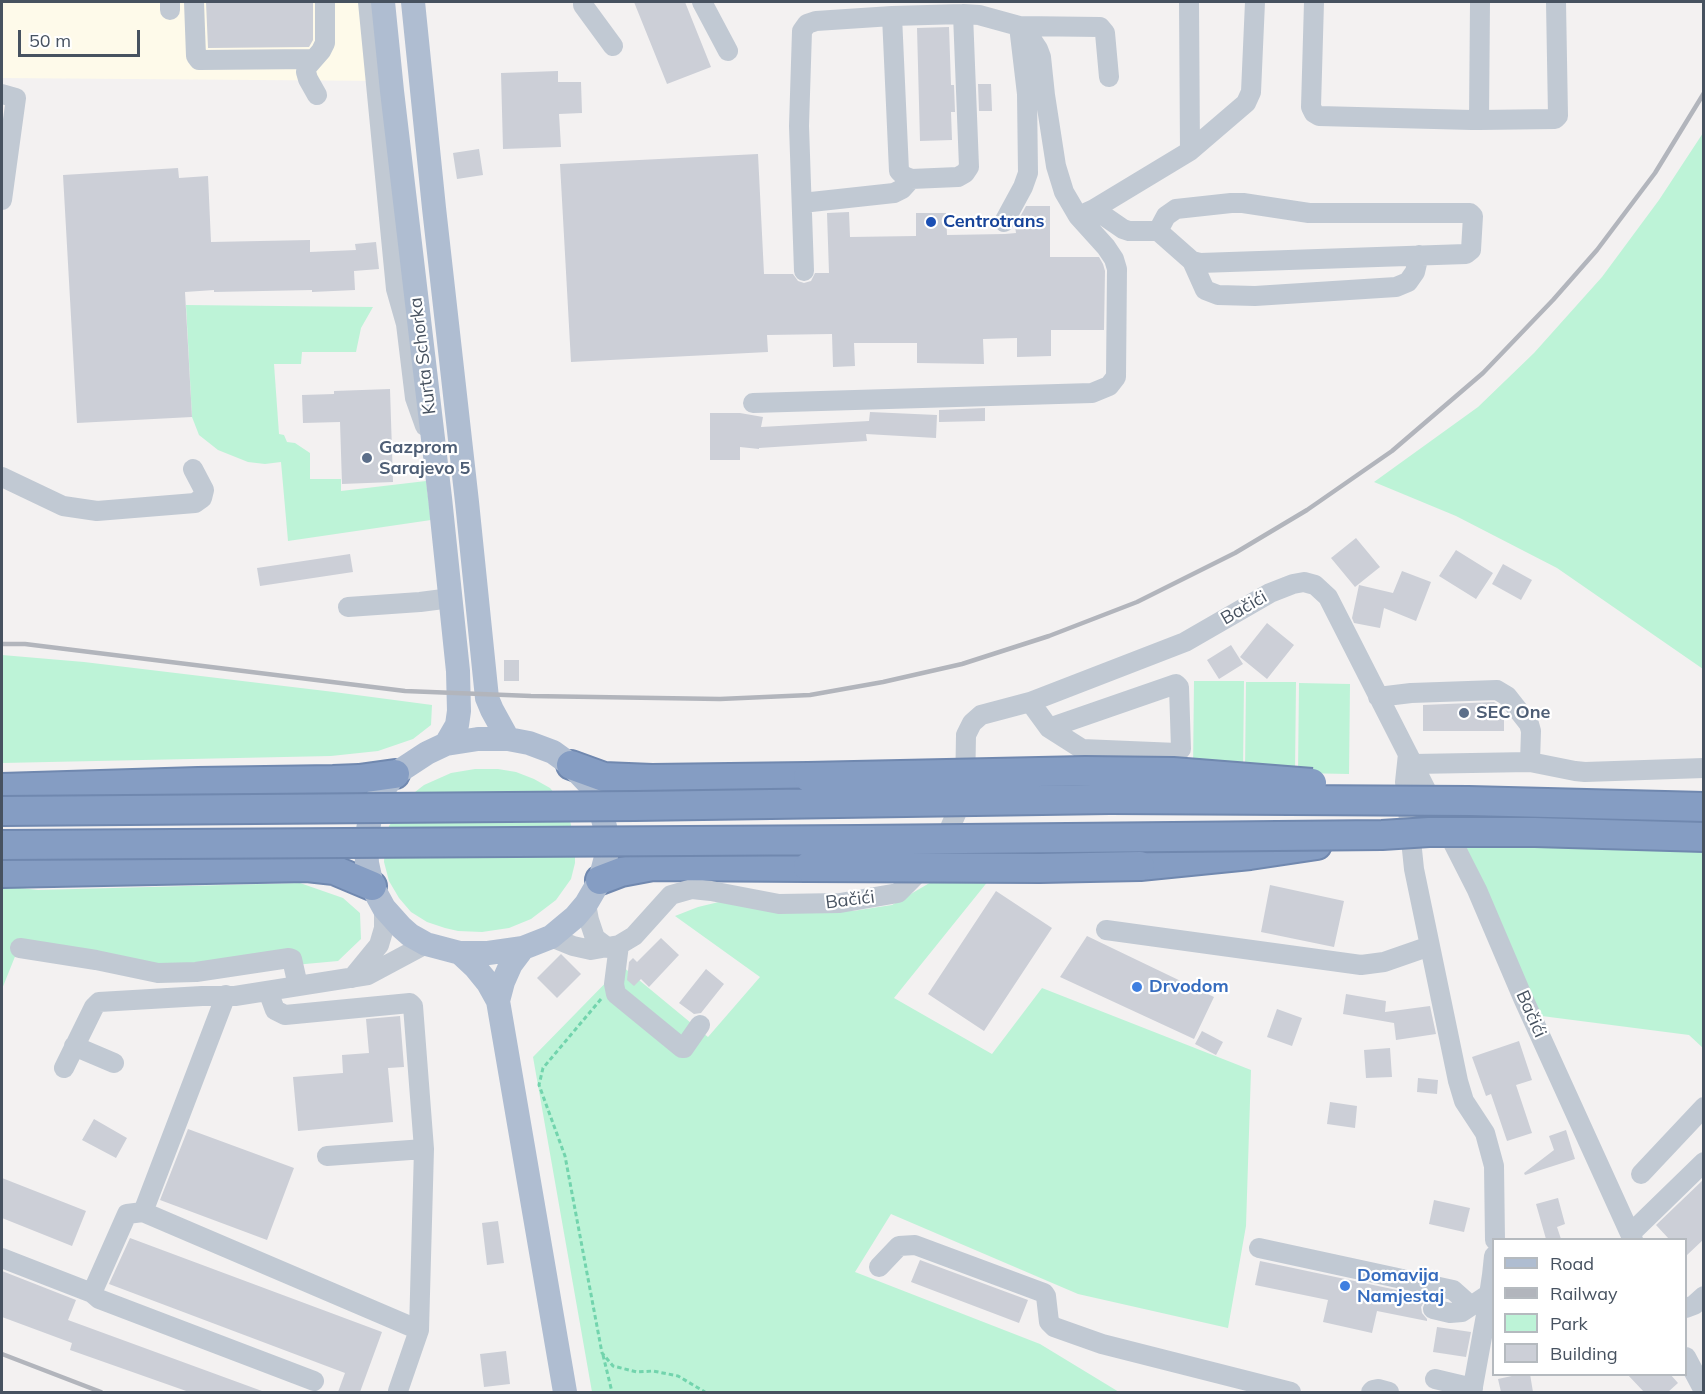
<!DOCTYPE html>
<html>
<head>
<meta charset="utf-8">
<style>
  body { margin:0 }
  #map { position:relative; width:1705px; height:1394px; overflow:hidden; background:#f3f1f1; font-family:Mulish,sans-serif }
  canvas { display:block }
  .frame { position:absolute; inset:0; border:3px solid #475260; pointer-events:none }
  .legend { position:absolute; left:1492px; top:1238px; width:195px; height:138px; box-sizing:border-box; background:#fff; border:2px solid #b5babf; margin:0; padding:8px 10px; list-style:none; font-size:18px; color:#475260 }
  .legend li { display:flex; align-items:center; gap:12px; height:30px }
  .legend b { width:30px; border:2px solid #b5babf }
  .scale { position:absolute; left:18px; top:30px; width:122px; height:27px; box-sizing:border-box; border:3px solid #475260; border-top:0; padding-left:8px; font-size:18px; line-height:21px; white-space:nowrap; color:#475260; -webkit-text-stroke:4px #fff; paint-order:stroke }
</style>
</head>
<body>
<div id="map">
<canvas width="1705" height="1394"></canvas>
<div class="frame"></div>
<ul class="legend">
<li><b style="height:8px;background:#afbdd1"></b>Road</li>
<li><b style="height:8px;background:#b2b5bc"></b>Railway</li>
<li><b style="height:16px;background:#bdf3d7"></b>Park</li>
<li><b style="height:16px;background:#cccfd7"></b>Building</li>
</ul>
<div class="scale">50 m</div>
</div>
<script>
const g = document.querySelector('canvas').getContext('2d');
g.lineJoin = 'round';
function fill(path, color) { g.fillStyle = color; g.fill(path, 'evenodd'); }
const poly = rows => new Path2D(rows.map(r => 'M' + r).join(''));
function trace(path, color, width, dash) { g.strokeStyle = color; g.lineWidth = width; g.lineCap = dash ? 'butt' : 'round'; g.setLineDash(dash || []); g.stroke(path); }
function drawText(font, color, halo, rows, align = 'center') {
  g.font = font + ' Mulish,sans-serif'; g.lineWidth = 4.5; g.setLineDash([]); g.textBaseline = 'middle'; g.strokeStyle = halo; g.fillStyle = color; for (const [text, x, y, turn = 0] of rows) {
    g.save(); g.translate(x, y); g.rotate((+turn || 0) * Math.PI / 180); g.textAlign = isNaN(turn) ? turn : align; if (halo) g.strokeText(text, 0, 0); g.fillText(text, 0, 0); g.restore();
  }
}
fill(poly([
  [2,2,374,2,385,81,2,78]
]), '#fefaea');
fill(poly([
  [1703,133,1703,669,1557,568,1456,516,1374,482,1478,407,1534,353,1602,277,1659,200],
  [186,305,373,307,361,328,356,352,302,352,301,364,274,364,279,434,284,435,287,442,295,443,310,453,310,479,341,479,341,491,426,481,431,520,288,541,281,462,265,464,248,462,218,450,199,435,192,417],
  [2,655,84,662,334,692,432,705,431,725,413,739,378,751,331,756,2,763],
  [1194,681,1244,681,1243,772,1193,771],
  [1246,682,1296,682,1295,773,1245,772],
  [1299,683,1350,684,1349,774,1298,773],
  [475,769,498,769,516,772,534,779,550,788,563,803,570,821,575,842,575,863,571,879,556,900,531,919,509,928,482,932,458,931,445,928,427,922,411,912,399,898,389,881,384,862,385,846,389,826,410,796,424,785,451,773],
  [1459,841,1703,851,1703,1048,1689,1035,1534,1015],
  [938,878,989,880,894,998,992,1054,1042,988,1251,1070,1246,1226,1228,1328,1078,1294,891,1214,855,1272,1040,1344,1119,1392,592,1392,533,1057,622,966,708,1037,760,977,675,916,698,907,723,901,853,911,892,905],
  [300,883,343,898,360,913,361,939,338,961,174,976,18,949,2,989,2,886,38,890]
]), '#bdf3d7');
fill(poly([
  [206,2,313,2,313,40,309,47,208,48],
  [634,2,685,2,711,67,667,84],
  [949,27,951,85,954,85,955,112,951,112,952,140,920,141,917,28],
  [558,71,558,82,581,82,582,113,559,114,561,147,503,149,501,73],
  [978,84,991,84,992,111,979,111],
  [479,149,483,175,457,179,453,153],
  [758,154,764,274,793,274,798,281,804,283,811,281,815,273,829,273,827,213,849,212,850,237,916,236,916,213,946,213,947,235,1005,234,1016,233,1015,226,1026,206,1050,206,1050,257,1099,257,1103,264,1105,271,1104,330,1051,330,1051,356,1017,357,1017,338,983,339,984,364,917,363,917,343,854,343,855,366,833,367,832,334,767,335,768,352,571,362,560,164],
  [178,168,179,178,208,176,211,242,310,240,310,252,356,250,355,244,376,242,379,269,354,271,355,290,312,292,312,290,214,292,214,290,185,292,192,417,77,423,63,175],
  [390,389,393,482,342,484,340,422,303,423,302,395,334,394,334,391],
  [985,408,985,421,939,422,939,410],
  [870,412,937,415,936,438,866,434,867,441,759,448,759,449,740,447,740,460,710,460,710,413,740,413,763,417,761,427,869,421],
  [1356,538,1380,567,1355,587,1331,558],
  [1456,550,1493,573,1476,599,1439,576],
  [350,554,353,572,260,586,257,568],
  [1503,564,1532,580,1521,600,1492,584],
  [1402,571,1431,582,1416,621,1384,608,1380,628,1354,623,1352,618,1359,585,1393,593],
  [1267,623,1294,645,1267,679,1240,657],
  [1231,645,1243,664,1219,679,1207,660],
  [504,660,519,660,519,681,504,681],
  [1494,702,1499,705,1504,712,1504,731,1423,731,1423,705],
  [1270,885,1344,901,1334,947,1261,932],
  [996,891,1052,928,984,1031,928,994],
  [1087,936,1214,997,1194,1039,1060,977],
  [661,938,679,955,649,987,641,979,634,986,627,980,629,962,633,958,637,962],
  [561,954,581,974,557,998,537,978],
  [706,969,724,984,701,1013,694,1014,679,1003],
  [1346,994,1386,1001,1385,1012,1430,1006,1436,1034,1396,1040,1394,1023,1343,1014],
  [1277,1009,1302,1018,1292,1046,1267,1037],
  [400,1016,404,1067,388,1068,393,1122,298,1131,293,1077,343,1073,342,1055,369,1053,366,1019],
  [1202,1031,1223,1042,1216,1055,1195,1044],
  [1519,1041,1532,1080,1516,1085,1532,1133,1507,1141,1491,1094,1486,1096,1472,1057],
  [1390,1048,1392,1077,1366,1078,1364,1050],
  [1418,1078,1438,1080,1437,1094,1417,1092],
  [1330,1102,1357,1106,1355,1128,1327,1124],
  [94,1119,127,1138,116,1158,82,1140],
  [188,1129,294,1168,267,1240,160,1200],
  [1566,1130,1575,1159,1525,1175,1524,1173,1554,1150,1549,1136],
  [2,1178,86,1211,72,1246,2,1218],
  [1704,1179,1704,1239,1686,1256,1686,1239,1669,1239,1656,1225],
  [1558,1198,1565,1224,1557,1227,1561,1239,1546,1239,1536,1204],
  [1434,1200,1470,1208,1464,1232,1429,1224],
  [498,1221,504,1263,487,1265,482,1223],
  [130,1238,382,1332,360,1392,338,1392,345,1373,109,1284],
  [920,1260,1028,1300,1019,1323,911,1282],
  [1260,1261,1430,1297,1425,1300,1421,1307,1422,1313,1427,1319,1427,1321,1377,1311,1372,1333,1323,1322,1328,1300,1255,1285],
  [2,1271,76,1300,68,1320,262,1391,261,1392,189,1392,70,1350,72,1343,2,1317],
  [1437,1327,1471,1332,1466,1357,1433,1352],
  [506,1351,510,1384,484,1387,480,1354],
  [1521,1374,1530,1374,1533,1392,1501,1392,1498,1379],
  [1627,1374,1670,1374,1678,1383,1668,1392,1644,1392]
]), '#cccfd7');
const highway = poly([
  [571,765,604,777,652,779,808,777],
  [2,788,198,782,333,780,359,779,395,774],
  [1140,866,1250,855,1317,845],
  [2,873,307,867,334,870,372,886],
  [600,880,621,872,653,866,808,867]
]);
trace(highway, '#7088af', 32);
trace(poly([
  [601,999,543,1068,539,1085,565,1156,602,1353,613,1366,637,1372,653,1371,678,1376,705,1392],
  [603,1355,612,1392]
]), '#72d4ad', 3, [4.5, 3]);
trace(poly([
  [194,2,196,56,199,60,314,59],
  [368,2,396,289,406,324,415,398,425,426],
  [583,2,583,5,613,46],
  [702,2,728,51],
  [1189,2,1190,151],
  [1314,2,1311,107,1314,113,1319,116,1472,120,1479,120,1480,2],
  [170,10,170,2],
  [892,16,899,171,904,176,911,179,958,177,965,173,969,167,963,14],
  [2,94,16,98,2,200],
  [317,95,308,79,306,72,307,67,321,51,325,43,325,2],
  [1479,120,1555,119,1558,116,1556,2],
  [802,203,894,193,902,189,911,179],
  [1094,209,1123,229,1129,231,1158,231,1192,261,1200,263,1466,254,1471,250,1473,216,1470,213,1309,213,1243,203,1231,203,1176,209,1166,216,1158,231],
  [1083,214,1094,209,1190,151,1246,103,1251,92,1255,2],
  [1004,222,1023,187,1028,173,1027,94,1019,26,1100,27,1105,33,1109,77],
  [1192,261,1205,290,1218,295,1255,296,1396,287,1408,282,1415,272,1419,255],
  [753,403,1092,393,1109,386,1116,377,1117,269,1114,259,1106,247,1078,216,1064,192,1056,166,1045,95,1041,57,1038,49,1032,40,1019,26,979,15,963,14,892,16,816,21,807,24,802,31,799,126,804,271],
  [2,477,63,506,97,511,195,503,202,498,204,490,193,469],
  [348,607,420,602,451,598],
  [1378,697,1411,693,1497,690,1507,696,1529,724,1531,731,1530,762,1413,764],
  [1030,702,1049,728,1082,749,1177,753,1181,749,1179,687,1176,684,1049,728],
  [1408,754,1405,782,1414,869,1458,1081,1464,1101,1485,1133,1494,1166,1495,1240],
  [1530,762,1575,771,1585,772,1704,768],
  [586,904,589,920,595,938,608,948],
  [1106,930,1361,965,1384,962,1430,946],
  [551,937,573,946,591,950,619,945,634,936,671,895,692,889,711,891,779,904,840,903,898,893,940,851,965,793,966,735,972,723,981,715,1030,702,1185,642,1270,593,1293,584,1304,582,1315,585,1328,597,1477,890,1523,998,1633,1240],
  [619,945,614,984,616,994,682,1048,684,1048,700,1025],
  [20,948,96,960,158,973,196,972,289,958,292,959,298,986],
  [352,978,379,945,384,928,384,908],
  [268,991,275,1010,285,1015,410,1003,413,1006,424,1149,327,1156],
  [74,1046,114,1063],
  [64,1068,94,1007,99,1002,202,996,235,996,368,975,426,944],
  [1641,1174,1704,1107],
  [143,1212,226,995],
  [1631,1233,1704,1162],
  [1259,1248,1453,1290,1471,1306,1489,1294],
  [2,1258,92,1293,99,1299,314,1381],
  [879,1267,899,1246,915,1245,1044,1293,1046,1296,1049,1322,1054,1327,1102,1344,1291,1392],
  [92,1293,127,1214,143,1212,419,1330],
  [1686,1308,1694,1305,1704,1296],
  [1433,1309,1450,1313,1462,1312,1471,1306],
  [1686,1357,1704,1391],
  [1435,1379,1473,1388],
  [398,1391,419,1330,424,1149],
  [1371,1392,1373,1390,1378,1389,1389,1392],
  [1472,1392,1486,1315,1492,1275,1494,1256]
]), '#c1c9d3', 20);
trace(poly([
  [383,2,392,91,440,498,458,671,459,711,457,725,446,744],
  [413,2,434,208,467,502,487,698,492,710,508,739],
  [478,739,508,739,529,743,553,752,571,765,589,784,600,807,606,831,606,857,600,880,586,904,575,917,551,937,523,948,488,953,460,953,426,944,410,935,401,927,384,908,372,886,367,863,366,842,370,818,379,795,395,774,427,753,446,744,478,739],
  [460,953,475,967,488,983,498,1001,565,1392],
  [498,1001,503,982,511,964,523,948]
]), '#afbdd1', 24);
trace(highway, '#859dc3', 28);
trace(poly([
  [2,644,25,644,405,691,531,696,720,699,810,695,883,682,962,664,1049,636,1137,602,1235,553,1307,510,1392,451,1483,373,1553,300,1597,250,1655,173,1704,93],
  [2,1354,101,1392]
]), '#b2b5bc', 4.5);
const highwayBridge = poly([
  [808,777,1085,771,1173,772,1312,783],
  [2,811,635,806,1110,799,1469,801,1704,807],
  [2,845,858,840,1382,835,1429,832,1535,832,1704,837],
  [808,867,1040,868,1140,866]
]);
trace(highwayBridge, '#7088af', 32, []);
trace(highwayBridge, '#859dc3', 28);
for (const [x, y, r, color] of [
  [931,222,6,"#1a4fb4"],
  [367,458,6,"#5c6f8a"],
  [1464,713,6,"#5c6f8a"],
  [1137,987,6,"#3f7fe0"],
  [1345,1286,6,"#3f7fe0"]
]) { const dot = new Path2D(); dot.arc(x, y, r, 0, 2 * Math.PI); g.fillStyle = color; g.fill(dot); trace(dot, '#fff', 2); }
drawText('bold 18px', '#164399', '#fff', [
  ["Centrotrans",943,222]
], 'left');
drawText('18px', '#475260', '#fff', [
  ["Kurta Schorka",423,356,-97],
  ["Bačići",1244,608,-30],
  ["Bačići",850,900,-7],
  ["Bačići",1531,1014,66]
]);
drawText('bold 18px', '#4e5e75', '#fff', [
  ["Gazprom",379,448],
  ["Sarajevo 5",379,469],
  ["SEC One",1476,713]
], 'left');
drawText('bold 18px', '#366cbe', '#fff', [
  ["Drvodom",1149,987],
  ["Domavija",1357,1276],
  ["Namjestaj",1357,1297]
], 'left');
</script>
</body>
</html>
